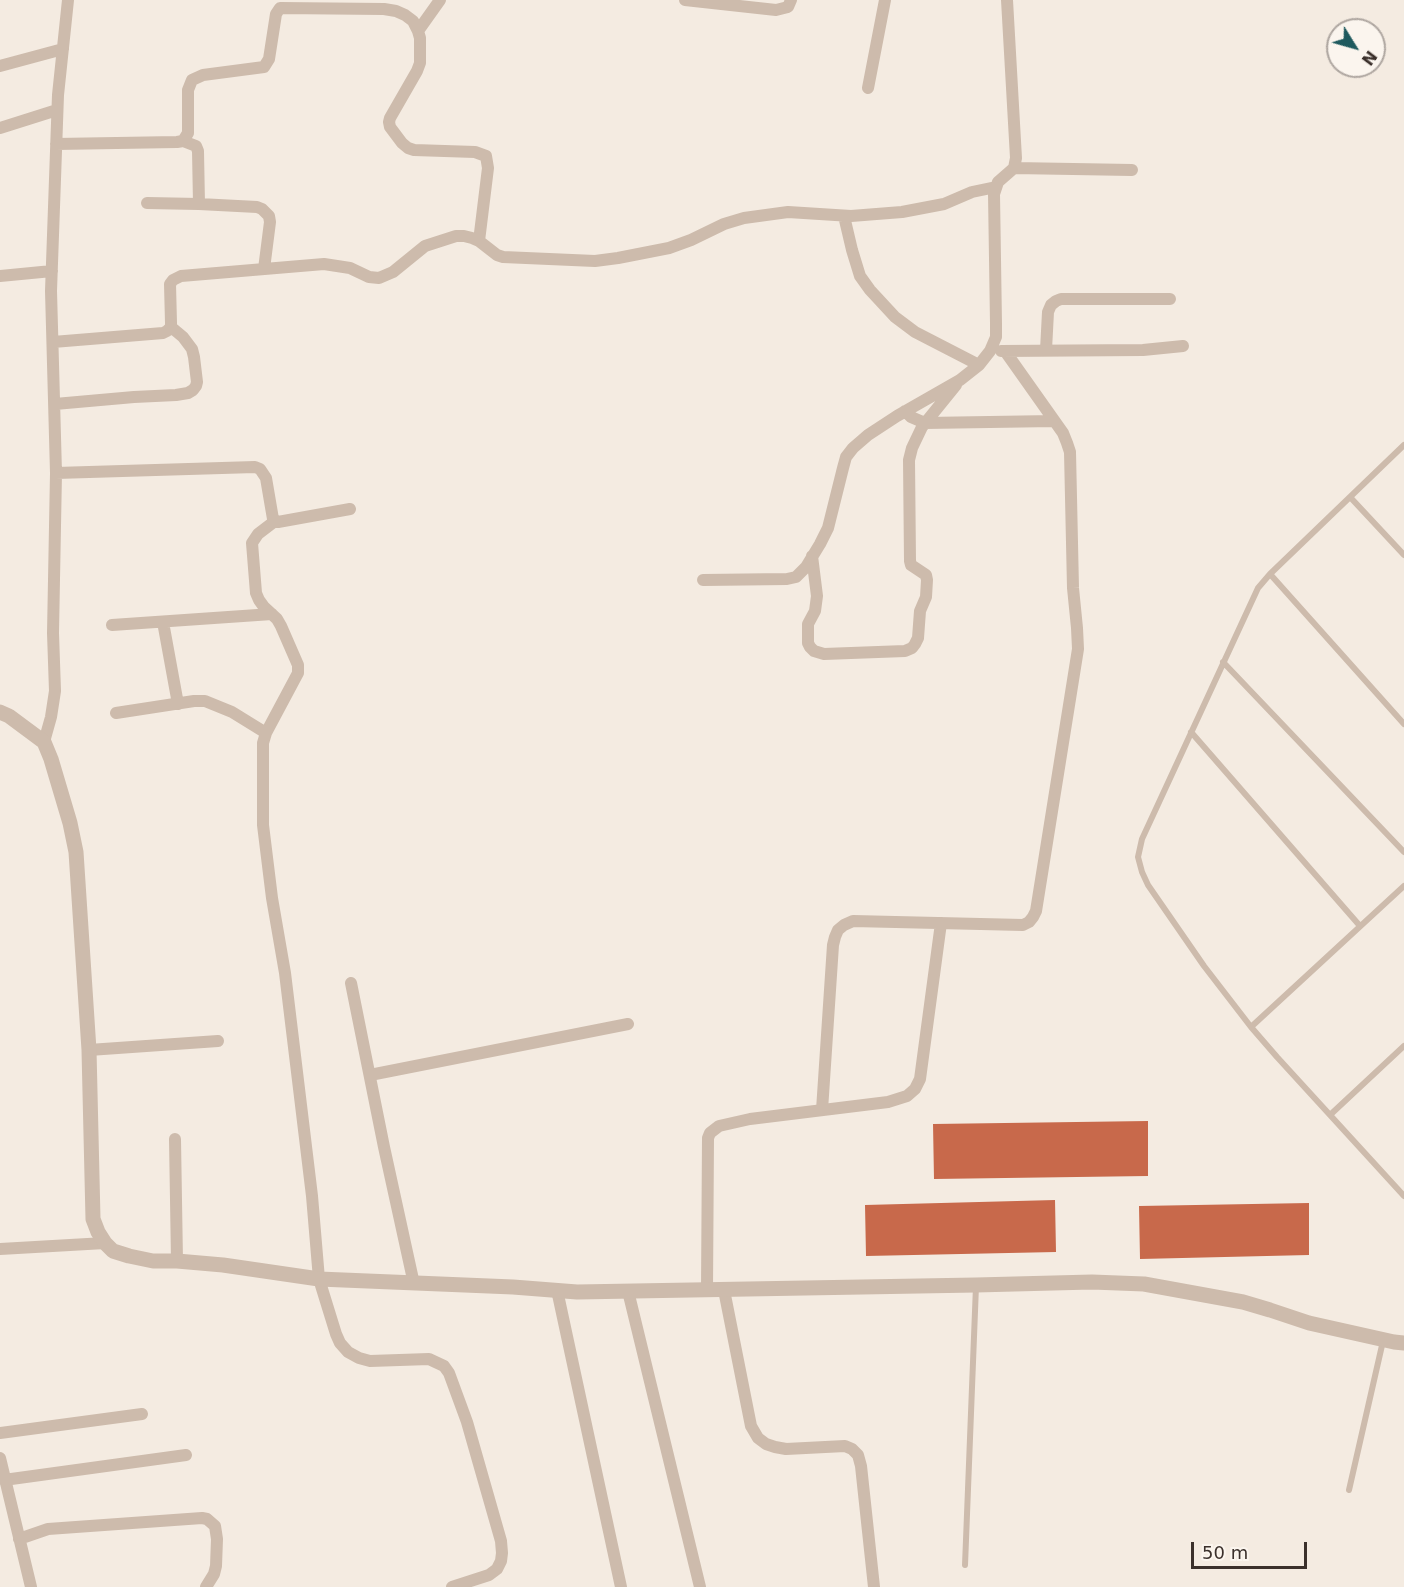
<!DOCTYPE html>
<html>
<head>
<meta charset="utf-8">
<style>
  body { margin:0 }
  #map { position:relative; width:1404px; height:1587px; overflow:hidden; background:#f4ebe1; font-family:"DejaVu Sans",sans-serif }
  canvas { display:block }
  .north { position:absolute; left:1326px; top:18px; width:60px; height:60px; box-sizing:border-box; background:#fbf5ee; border:2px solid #aea6a0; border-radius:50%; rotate:127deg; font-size:16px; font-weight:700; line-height:24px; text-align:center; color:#3b302b }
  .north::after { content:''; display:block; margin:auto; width:21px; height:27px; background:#1f5a5e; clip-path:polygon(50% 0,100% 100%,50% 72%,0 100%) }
  .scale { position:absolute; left:1191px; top:1542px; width:116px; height:27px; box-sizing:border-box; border:3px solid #3b302b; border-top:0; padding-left:8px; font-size:18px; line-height:21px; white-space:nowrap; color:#3b302b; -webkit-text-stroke:4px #fbf5ee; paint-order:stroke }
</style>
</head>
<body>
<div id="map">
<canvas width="1404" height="1587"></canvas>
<div class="north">N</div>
<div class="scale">50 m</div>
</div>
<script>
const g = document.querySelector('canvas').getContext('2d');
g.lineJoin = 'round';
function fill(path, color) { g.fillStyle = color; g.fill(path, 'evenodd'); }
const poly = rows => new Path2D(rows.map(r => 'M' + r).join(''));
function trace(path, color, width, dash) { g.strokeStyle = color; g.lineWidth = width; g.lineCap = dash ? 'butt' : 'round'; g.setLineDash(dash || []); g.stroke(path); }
fill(poly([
  [1148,1121,1148,1176,934,1179,933,1124],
  [1055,1200,1056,1252,866,1256,865,1205],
  [1309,1203,1309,1255,1140,1259,1139,1206]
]), '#c8694b');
trace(poly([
  [1404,445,1270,574,1258,588,1142,839,1138,857,1142,872,1148,885,1204,966,1251,1027,1277,1057,1404,1196],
  [1350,497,1404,555],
  [1270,574,1404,724],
  [1223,662,1404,852],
  [1191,732,1360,926],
  [1251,1027,1404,886],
  [1330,1115,1404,1046],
  [1349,1490,1383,1341],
  [965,1565,976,1286]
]), '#cdbbac', 6);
trace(poly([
  [685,0,776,10,788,7,791,0],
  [418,31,440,0],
  [0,66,63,49],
  [868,88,885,0],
  [0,128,57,110],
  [183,141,196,146,198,151,199,204],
  [56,144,177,142,183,141,188,133,188,90,192,80,203,75,264,67,269,59,276,14,280,8,384,9,396,11,405,15,413,21,418,31,420,38,420,63,417,71,390,118,389,122,390,127,402,143,408,148,414,150,475,152,486,156,488,168,479,241],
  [1014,168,1132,170],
  [147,203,199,204,257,207,262,209,269,216,270,222,264,269],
  [844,216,852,250,860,276,870,290,895,317,915,332,979,365],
  [0,276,52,271],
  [53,342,163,333,167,331,171,327,171,323,170,284,173,280,181,276,324,264,350,268,369,277,379,278,393,272,425,246,456,236,464,236,472,238,479,241,497,255,503,257,595,261,618,258,669,248,691,240,724,224,744,218,788,212,851,216,902,212,944,204,972,192,996,187],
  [1046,350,1048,312,1051,305,1056,301,1061,299,1170,299],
  [1001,351,1143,350,1183,346],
  [55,404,134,397,176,395,188,393,193,390,196,386,197,382,194,357,192,349,183,337,171,327],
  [905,411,911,417,925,423,1054,421],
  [56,473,255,467,260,469,266,478,273,519,278,522,350,509],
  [275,521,258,534,252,543,256,593,259,600,264,607,277,619,281,626,298,665,298,673,266,733,263,743,263,825,272,898,285,973,312,1196,319,1279,336,1334,340,1343,348,1352,359,1358,370,1361,429,1359,444,1366,449,1373,467,1422,501,1541,502,1553,501,1561,497,1569,489,1575,452,1587],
  [812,556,817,596,815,611,808,624,808,643,810,647,814,651,824,654,905,651,912,648,915,644,918,638,920,611,926,597,927,580,926,575,911,565,910,561,909,460,912,448,922,427,956,385],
  [703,580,787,579,796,577,806,567,820,544,828,528,843,468,846,457,853,448,868,435,897,416,960,380,979,365,990,351,996,337,996,324,994,194,998,182,1014,168,1016,158,1007,0],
  [163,622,178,704],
  [112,625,272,614],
  [116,713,194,701,205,701,232,712,266,733],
  [44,742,51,717,55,691,53,633,56,473,51,291,58,95,68,0],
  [351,983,384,1147,414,1284],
  [89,1050,218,1041],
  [370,1075,628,1024],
  [822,1110,833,945,835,937,838,930,844,925,853,921,1023,925,1029,922,1033,917,1036,911,1078,649,1077,628,1073,588,1070,452,1067,443,1063,433,1005,351],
  [175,1139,177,1261],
  [0,1249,105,1243],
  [707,1289,708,1138,710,1133,719,1126,750,1119,888,1102,907,1096,915,1089,920,1079,941,923],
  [557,1290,621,1587],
  [724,1290,751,1426,758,1438,766,1444,775,1447,786,1449,845,1446,852,1449,858,1455,861,1466,874,1587],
  [628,1291,700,1587],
  [0,1433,142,1414],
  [0,1458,31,1587],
  [4,1480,186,1455],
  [19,1539,48,1529,202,1518,207,1519,215,1526,217,1539,216,1566,214,1574,206,1587]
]), '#cdbbac', 12);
trace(poly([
  [0,712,9,716,44,742,51,759,70,823,76,852,89,1050,93,1219,98,1232,105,1243,113,1251,129,1256,153,1261,177,1261,223,1265,319,1279,513,1287,577,1292,976,1285,1092,1282,1144,1284,1243,1302,1270,1310,1309,1323,1394,1342,1404,1343]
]), '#cdbbac', 15);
</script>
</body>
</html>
